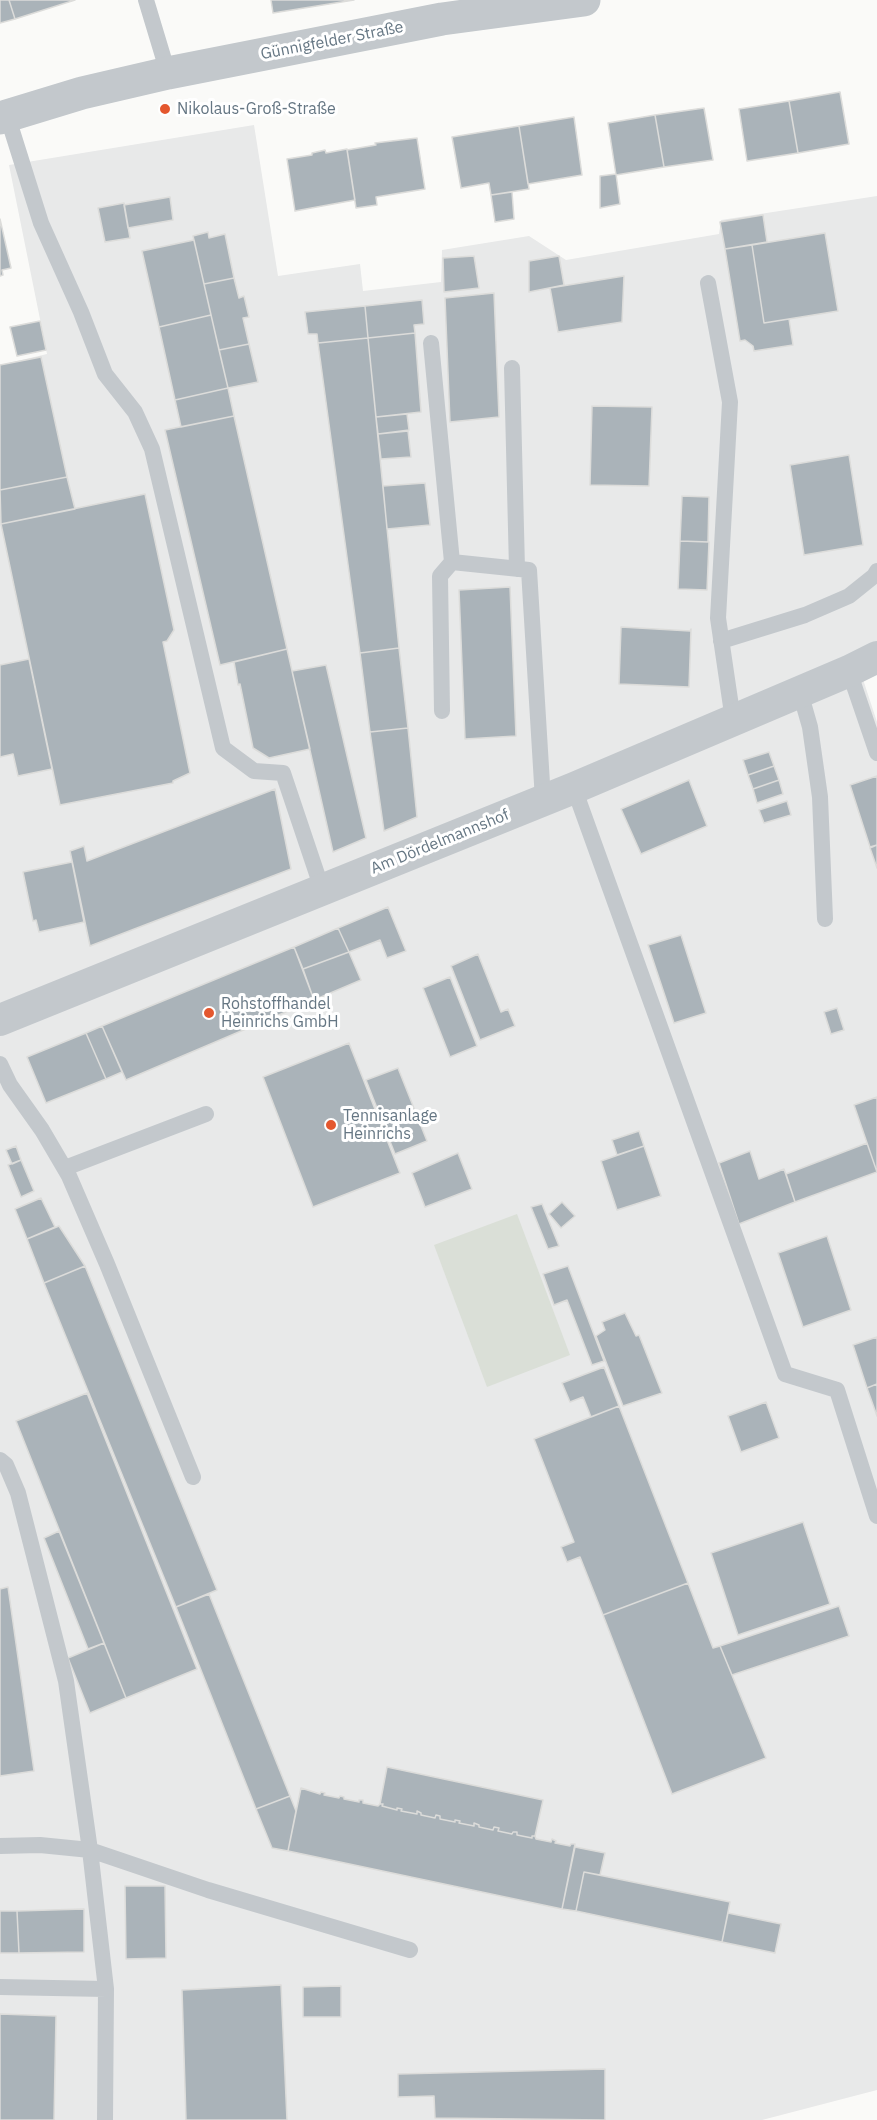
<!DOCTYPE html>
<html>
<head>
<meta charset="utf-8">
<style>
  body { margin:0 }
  canvas { display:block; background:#fafaf8 }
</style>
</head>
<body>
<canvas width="877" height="2120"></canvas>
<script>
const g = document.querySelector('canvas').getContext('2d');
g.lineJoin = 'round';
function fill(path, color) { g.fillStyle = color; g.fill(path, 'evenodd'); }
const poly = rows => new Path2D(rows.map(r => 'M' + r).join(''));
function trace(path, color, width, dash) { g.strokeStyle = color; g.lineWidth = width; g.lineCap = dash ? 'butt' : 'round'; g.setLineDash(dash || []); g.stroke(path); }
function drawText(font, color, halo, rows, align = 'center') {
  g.font = font + ' "IBM Plex Sans",sans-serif'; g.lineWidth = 6; g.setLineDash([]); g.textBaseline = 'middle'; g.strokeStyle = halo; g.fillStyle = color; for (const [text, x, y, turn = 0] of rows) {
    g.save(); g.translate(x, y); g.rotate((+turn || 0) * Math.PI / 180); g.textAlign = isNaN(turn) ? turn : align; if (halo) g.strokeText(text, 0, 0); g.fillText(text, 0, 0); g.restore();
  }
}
fill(poly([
  [254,125,278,276,360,264,363,291,441,282,442,250,529,236,566,260,719,234,721,220,877,196,877,641,856,658,877,722,877,2090,762,2120,0,2120,0,365,47,354,9,165]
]), '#e8e9e9');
fill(poly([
  [517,1214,570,1355,487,1387,434,1245]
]), '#dadfd7');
const building = poly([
  [0,0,9,0,15,19,0,23,0,0],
  [9,0,75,0,15,19,9,0],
  [271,0,354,0,273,13,271,0],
  [840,92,849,144,798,153,789,101,840,92],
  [789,101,798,153,747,161,739,109,789,101],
  [704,108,713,160,664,167,655,115,704,108],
  [655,115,664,167,616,175,608,123,655,115],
  [574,117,582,175,528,184,519,126,574,117],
  [519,126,529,189,491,195,489,183,461,188,452,137,519,126],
  [417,138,425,189,376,197,377,205,356,208,347,150,376,145,375,143,417,138],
  [347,149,355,200,295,211,287,159,312,155,312,153,325,150,326,153,347,149],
  [616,174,620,204,600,208,600,176,616,174],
  [512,192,514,219,495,222,491,195,512,192],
  [170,197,173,220,128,228,124,205,170,197],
  [124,203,130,238,105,242,98,208,124,203],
  [763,215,767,242,725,249,720,222,763,215],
  [0,219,11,268,2,270,3,275,0,276,0,219],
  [208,232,209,238,225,234,234,278,204,284,193,236,208,232],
  [825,233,838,311,764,323,752,245,825,233],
  [194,240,211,315,159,327,142,251,194,240],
  [752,245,764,323,789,319,793,345,754,351,753,346,745,340,740,341,725,249,752,245],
  [474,256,479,288,444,292,443,258,474,256],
  [559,256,564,285,529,292,529,261,559,256],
  [624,276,622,322,558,332,550,288,624,276],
  [234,278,239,298,244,296,249,317,243,318,249,344,219,350,204,284,234,278],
  [494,293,499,417,450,422,445,298,494,293],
  [422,300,424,324,414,325,415,333,368,338,365,306,422,300],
  [365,306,368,338,318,343,317,334,308,334,305,312,365,306],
  [211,315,228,388,175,400,159,327,211,315],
  [40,321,46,350,17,356,10,327,40,321],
  [415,333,421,412,376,417,368,338,415,333],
  [368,338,399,648,360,653,318,343,368,338],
  [249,344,258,382,228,388,219,350,249,344],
  [41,357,67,477,0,490,0,365,41,357],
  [228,388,234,416,181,427,175,400,228,388],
  [592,406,652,407,649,486,590,485,592,406],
  [407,414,409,430,378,434,376,417,407,414],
  [234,416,287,649,220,665,165,430,234,416],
  [408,431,411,457,381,459,378,434,408,431],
  [849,455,863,545,804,555,790,465,849,455],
  [67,477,75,509,1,524,0,490,67,477],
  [425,483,430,525,387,529,383,486,425,483],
  [145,494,174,630,167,641,163,642,190,773,173,781,173,783,60,805,1,524,145,494],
  [682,496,709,497,708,542,680,541,682,496],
  [680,541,709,542,707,590,678,589,680,541],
  [510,587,516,736,465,739,459,590,510,587],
  [621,627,690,631,691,629,689,687,619,684,621,627],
  [399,648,408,728,370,732,360,653,399,648],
  [287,649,310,749,269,758,253,748,240,684,238,685,234,662,287,649],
  [29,659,52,769,18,776,13,754,0,757,0,665,29,659],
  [326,665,366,838,333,852,292,671,326,665],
  [408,728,417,817,384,831,370,732,408,728],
  [769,752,774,766,748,775,743,760,769,752],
  [774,766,779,780,753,789,748,775,774,766],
  [877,776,877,845,870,847,850,785,877,776],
  [689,780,707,826,641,854,621,809,689,780],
  [779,780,783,794,757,803,753,789,779,780],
  [275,789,291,869,90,946,70,851,84,846,87,861,275,789],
  [787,801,791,815,764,823,759,810,787,801],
  [877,845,877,868,870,848,877,845],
  [72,862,84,922,39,932,36,920,33,921,23,872,72,862],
  [388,907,406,951,387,958,380,940,349,952,338,928,388,907],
  [338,928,349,952,303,969,294,947,338,928],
  [681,935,706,1013,674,1023,648,945,681,935],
  [294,947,314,1000,126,1080,102,1026,294,947],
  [349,952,361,980,314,1000,303,969,349,952],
  [478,954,501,1012,508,1009,515,1026,480,1040,451,966,478,954],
  [450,977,477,1046,450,1057,423,988,450,977],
  [837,1008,844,1030,831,1034,824,1012,837,1008],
  [102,1026,122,1072,106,1079,86,1033,102,1026],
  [86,1033,106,1079,46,1103,27,1057,86,1033],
  [349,1043,400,1173,313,1207,263,1077,349,1043],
  [398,1068,427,1141,395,1154,366,1080,398,1068],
  [877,1097,877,1172,854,1105,877,1097],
  [639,1131,644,1146,617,1155,612,1140,639,1131],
  [867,1143,877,1172,795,1202,786,1174,867,1143],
  [16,1146,21,1160,12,1164,6,1150,16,1146],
  [644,1146,661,1196,617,1210,601,1161,644,1146],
  [750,1151,759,1179,784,1169,795,1202,739,1224,719,1163,750,1151],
  [458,1153,472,1189,425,1207,412,1173,458,1153],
  [21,1160,34,1191,21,1197,8,1165,21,1160],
  [41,1198,55,1227,27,1239,15,1209,41,1198],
  [562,1202,575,1216,561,1228,549,1214,562,1202],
  [542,1204,559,1246,548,1249,531,1207,542,1204],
  [59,1226,85,1266,44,1283,27,1239,59,1226],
  [827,1236,851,1310,803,1327,778,1253,827,1236],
  [85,1266,217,1590,176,1607,44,1283,85,1266],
  [568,1266,604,1361,592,1365,567,1300,554,1305,543,1274,568,1266],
  [625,1313,636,1336,639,1335,662,1393,623,1406,596,1336,605,1330,602,1322,625,1313],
  [877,1337,877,1384,867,1388,853,1345,877,1337],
  [604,1367,619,1406,591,1417,583,1397,570,1402,562,1383,604,1367],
  [877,1384,877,1416,867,1388,877,1384],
  [87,1393,197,1669,126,1698,16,1421,87,1393],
  [766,1402,779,1438,741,1452,728,1416,766,1402],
  [619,1406,688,1583,603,1615,580,1557,567,1562,561,1547,574,1542,534,1439,619,1406],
  [803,1522,830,1604,738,1635,711,1553,803,1522],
  [59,1531,104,1643,88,1649,44,1538,59,1531],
  [688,1583,713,1648,720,1646,766,1758,672,1794,603,1615,688,1583],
  [8,1587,34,1771,0,1776,0,1589,8,1587],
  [209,1594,290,1796,256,1809,176,1607,209,1594],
  [839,1606,849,1636,732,1675,720,1646,839,1606],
  [104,1643,126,1698,90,1713,68,1658,104,1643],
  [387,1767,543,1800,535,1836,532,1836,532,1838,517,1835,517,1832,513,1832,512,1834,498,1831,499,1828,494,1827,493,1830,479,1827,479,1825,474,1823,474,1826,459,1823,460,1821,455,1820,455,1822,440,1819,440,1816,436,1815,435,1818,421,1815,421,1813,417,1811,417,1814,401,1811,402,1809,397,1808,397,1810,382,1806,383,1804,380,1804,387,1767],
  [301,1788,320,1794,321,1792,325,1793,324,1795,339,1798,340,1796,344,1797,344,1799,359,1802,359,1800,363,1800,363,1803,378,1806,380,1804,383,1804,382,1806,397,1810,397,1808,402,1809,401,1811,417,1814,417,1811,421,1813,421,1815,435,1818,436,1815,440,1816,440,1819,455,1822,455,1820,460,1821,459,1823,474,1826,474,1823,479,1825,479,1827,493,1830,494,1827,499,1828,498,1831,512,1834,513,1832,517,1832,517,1835,532,1838,532,1836,535,1836,536,1839,551,1842,552,1839,556,1841,555,1843,570,1846,571,1844,575,1844,562,1909,288,1851,301,1788],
  [290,1796,296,1811,288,1851,272,1848,256,1809,290,1796],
  [575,1847,605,1853,600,1875,584,1872,576,1911,562,1909,575,1847],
  [584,1872,730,1902,722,1942,576,1911,584,1872],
  [125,1886,165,1886,166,1958,126,1959,125,1886],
  [84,1909,84,1952,19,1953,17,1911,84,1909],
  [0,1911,17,1911,19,1953,0,1953,0,1911],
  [728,1913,781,1924,775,1953,722,1942,728,1913],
  [281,1985,287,2120,186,2120,182,1990,281,1985],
  [341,1986,341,2017,303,2017,303,1987,341,1986],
  [0,2014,56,2016,54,2120,0,2120,0,2014],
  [605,2069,605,2120,435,2118,434,2096,398,2097,398,2074,605,2069]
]);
fill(building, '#aab3b9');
trace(building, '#dcdcda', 1.5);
trace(poly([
  [146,0,168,73],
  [7,115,41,223,81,312,105,374,135,412,152,449,223,748,254,771,283,773,322,889],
  [708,283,730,402,718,618,733,720],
  [431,343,452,562],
  [512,368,517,569],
  [721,641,805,615,849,596,874,576,877,571],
  [849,671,877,753],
  [800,692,810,727,820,797,825,919],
  [442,711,440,576,452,562,529,570,543,800],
  [574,788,785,1374,837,1390,877,1516],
  [0,1064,10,1085,42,1130,69,1176,107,1264,193,1477],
  [65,1168,206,1114],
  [0,1460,6,1465,18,1493,66,1681,90,1850,106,1989,0,1987],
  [0,1846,40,1845,90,1850,208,1890,410,1950],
  [105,2120,106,1989]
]), '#c3c8cc', 16);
trace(poly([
  [0,1020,574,788,849,671,877,657]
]), '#c3c8cc', 32);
trace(poly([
  [0,118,82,93,168,73,442,19,584,0]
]), '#c3c8cc', 33);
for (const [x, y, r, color] of [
  [165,109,6,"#e4572e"],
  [209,1013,6,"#e4572e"],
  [331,1125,6,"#e4572e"]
]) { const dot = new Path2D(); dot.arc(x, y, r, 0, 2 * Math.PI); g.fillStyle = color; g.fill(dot); trace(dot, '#fff', 2); }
drawText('16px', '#657683', '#fff', [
  ["Günnigfelder Straße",332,41,-11],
  ["Am Dördelmannshof",440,842,-22]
]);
drawText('16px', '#657683', '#fff', [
  ["Nikolaus-Groß-Straße",177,109],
  ["Rohstoffhandel",221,1004],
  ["Heinrichs GmbH",221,1022],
  ["Tennisanlage",343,1116],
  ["Heinrichs",343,1134]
], 'left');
</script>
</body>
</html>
